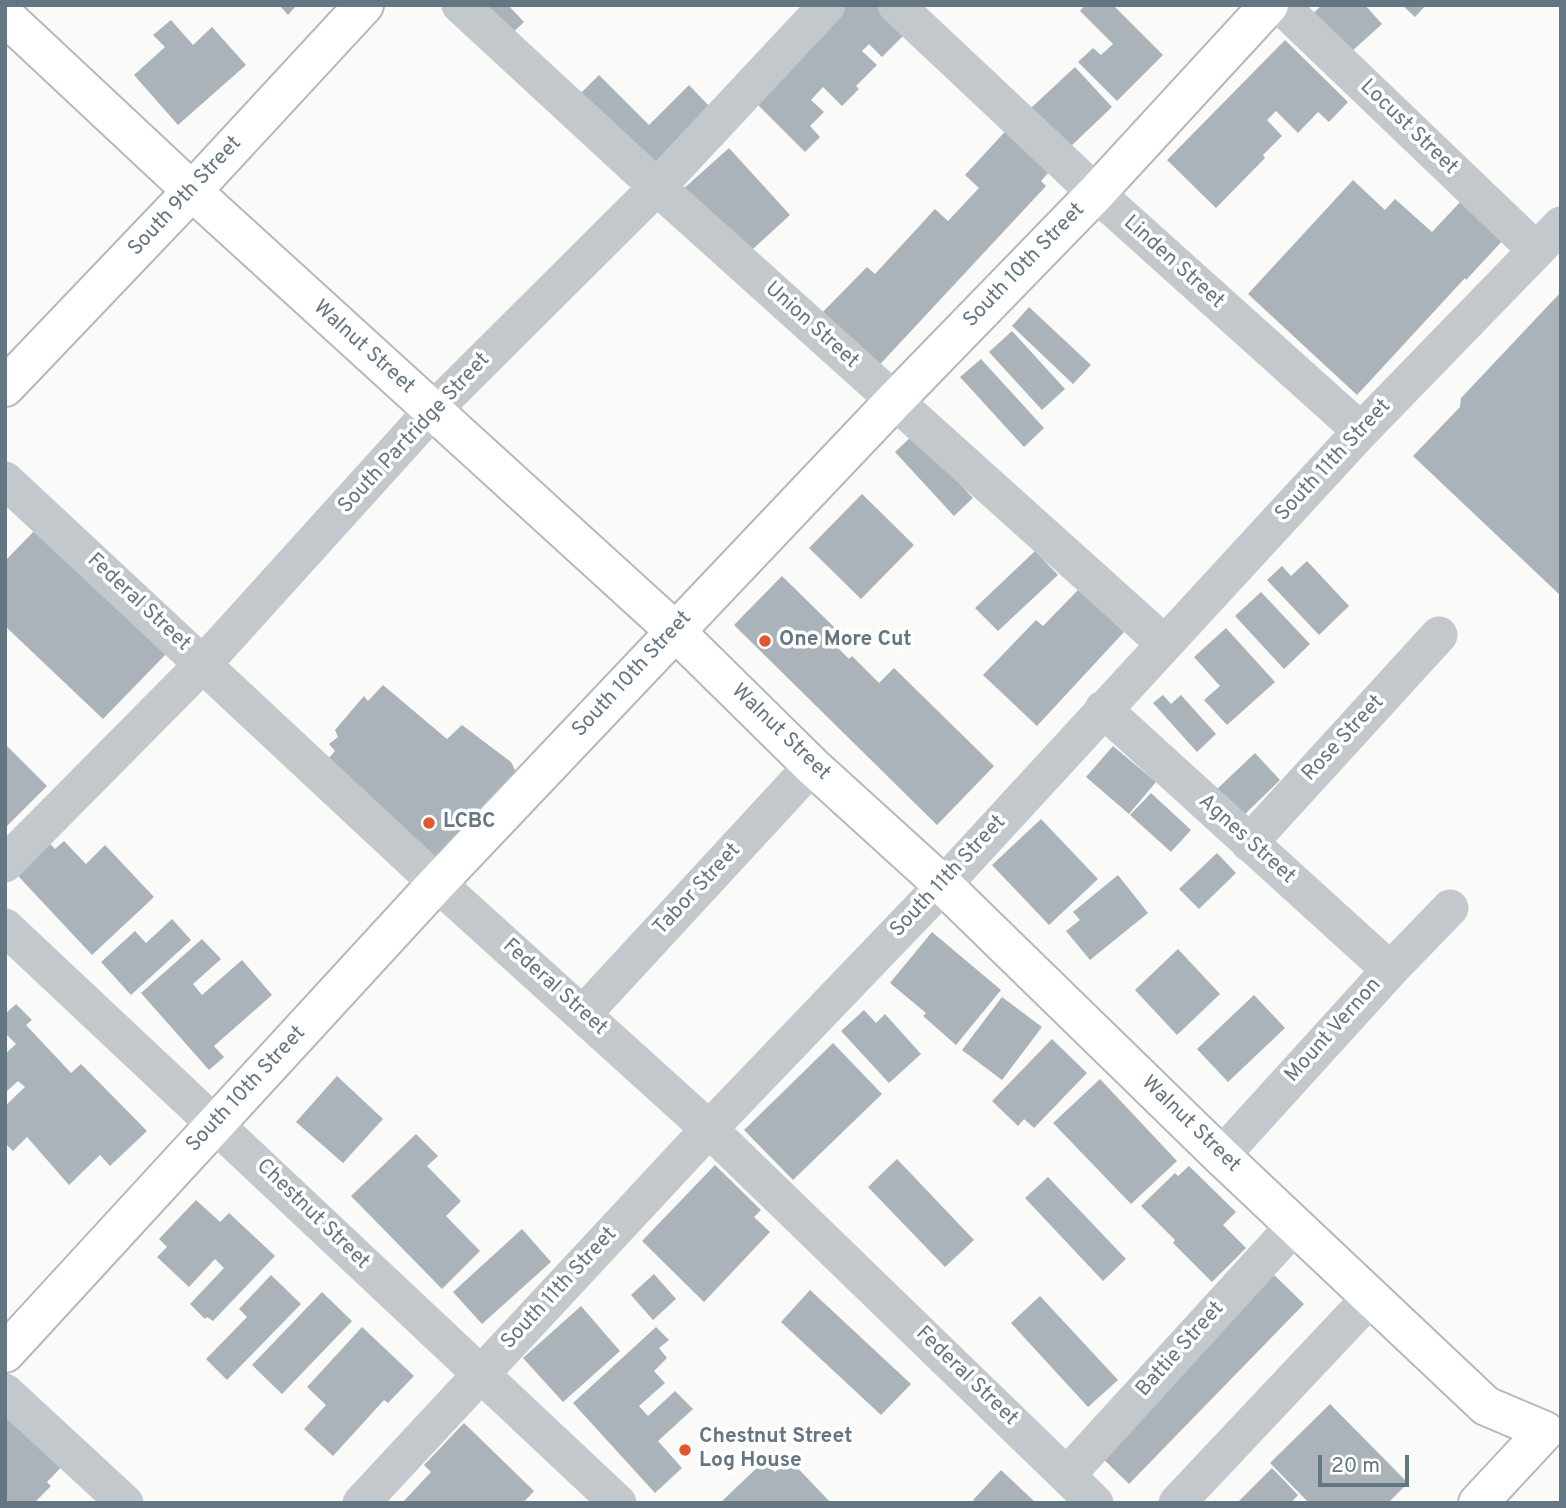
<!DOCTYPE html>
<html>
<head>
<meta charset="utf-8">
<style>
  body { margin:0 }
  #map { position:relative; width:1566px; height:1508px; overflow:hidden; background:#fafaf8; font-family:Overpass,sans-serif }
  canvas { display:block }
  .frame { position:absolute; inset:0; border:7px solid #657683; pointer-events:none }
  .scale { position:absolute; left:1318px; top:1455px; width:91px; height:32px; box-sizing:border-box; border:4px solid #657683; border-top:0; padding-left:9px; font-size:21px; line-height:24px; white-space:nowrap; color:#657683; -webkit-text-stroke:5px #fff; paint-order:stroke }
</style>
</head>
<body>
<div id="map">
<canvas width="1566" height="1508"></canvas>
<div class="frame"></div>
<div class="scale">20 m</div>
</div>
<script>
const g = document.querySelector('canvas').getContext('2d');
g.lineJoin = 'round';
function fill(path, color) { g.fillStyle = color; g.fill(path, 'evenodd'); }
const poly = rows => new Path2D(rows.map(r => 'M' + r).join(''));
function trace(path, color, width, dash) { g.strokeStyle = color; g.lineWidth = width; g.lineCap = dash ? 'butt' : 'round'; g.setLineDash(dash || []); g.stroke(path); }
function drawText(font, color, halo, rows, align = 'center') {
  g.font = font + ' Overpass,sans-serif'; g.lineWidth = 7; g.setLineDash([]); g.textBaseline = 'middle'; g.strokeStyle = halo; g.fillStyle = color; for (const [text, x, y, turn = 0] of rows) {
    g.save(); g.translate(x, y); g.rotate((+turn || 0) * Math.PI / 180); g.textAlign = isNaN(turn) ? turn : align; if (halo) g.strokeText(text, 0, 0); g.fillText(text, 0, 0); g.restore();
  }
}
fill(poly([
  [279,5,297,5,288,15],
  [469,5,508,5,524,22,504,41],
  [847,5,887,5,910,29,882,57,869,44,862,51,877,65,856,86,859,89,842,106,823,87,811,100,824,112,810,126,820,137,805,152,752,99],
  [1085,5,1113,5,1163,55,1117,101,1078,62,1093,48,1101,55,1113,44,1080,11],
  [1322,5,1365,5,1382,24,1341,61,1304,22],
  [1402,5,1426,5,1415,17],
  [171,20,193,45,212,27,246,65,178,125,134,75,165,47,153,35],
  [1285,40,1348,102,1329,122,1318,112,1298,133,1276,111,1267,120,1282,136,1263,155,1265,158,1216,208,1167,160],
  [1075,67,1112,107,1069,148,1031,108],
  [599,75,649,125,689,85,711,108,647,172,579,95],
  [1013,123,1057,163,1041,181,1046,186,871,374,814,321,867,267,875,274,935,209,948,221,979,188,965,175],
  [729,148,790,215,742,259,681,191],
  [1353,180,1385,210,1395,199,1432,232,1463,199,1505,238,1466,280,1465,278,1357,395,1248,294],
  [1561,292,1561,596,1413,456,1460,407,1461,398],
  [1029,307,1091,365,1073,384,1012,326],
  [1012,331,1065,389,1042,410,989,352],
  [981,359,1044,428,1024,447,960,377],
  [914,434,973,498,954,516,895,452],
  [862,494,914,545,861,599,809,548],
  [36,529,167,653,103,719,5,626,5,561],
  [1035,551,1058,575,998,631,975,608],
  [1307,561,1349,606,1319,635,1267,580,1282,566,1291,576],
  [782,576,834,627,826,636,849,659,852,656,879,683,894,668,994,766,937,825,734,625],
  [1079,589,1124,632,1037,726,983,675,1036,620,1043,626],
  [1261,592,1310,644,1284,669,1235,616],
  [1226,628,1275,682,1227,725,1204,700,1220,686,1194,657],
  [383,685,447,739,462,725,511,762,518,776,433,870,322,766,335,751,329,744,338,737,335,730,364,696,368,701],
  [1163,695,1171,704,1181,695,1216,734,1197,752,1153,703],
  [5,744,47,786,5,828],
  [1113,746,1156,782,1129,814,1086,777],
  [1255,753,1280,780,1242,817,1216,790],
  [1151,793,1191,830,1171,852,1130,815],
  [1041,819,1098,879,1049,925,992,865],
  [39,832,55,849,64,841,86,864,105,845,154,897,92,955,6,863],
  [1217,853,1236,873,1199,909,1179,889],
  [1118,875,1148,913,1090,960,1066,931,1080,920,1073,912],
  [172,919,191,940,131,995,101,962,135,931,146,943],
  [932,932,1001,990,956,1045,923,1016,926,1013,890,983],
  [202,939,221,959,193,984,202,995,242,960,272,995,214,1046,224,1057,209,1070,141,993],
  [1178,949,1220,994,1177,1035,1135,990],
  [1254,995,1285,1028,1228,1082,1197,1049],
  [1002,997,1042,1027,1002,1080,962,1050],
  [16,1004,32,1020,26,1025,71,1073,81,1064,147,1131,110,1166,100,1155,69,1185,27,1137,13,1151,5,1143,5,1106,25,1087,18,1081,5,1093,5,1054,16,1044,5,1033,5,1014],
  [864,1010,876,1023,885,1014,921,1054,889,1083,841,1031],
  [1052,1039,1087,1073,1034,1128,1024,1119,1018,1126,992,1101],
  [833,1043,882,1094,793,1180,744,1130],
  [337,1076,383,1119,343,1163,296,1122],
  [1100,1079,1177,1161,1131,1204,1053,1123],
  [416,1134,438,1156,427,1166,461,1201,446,1216,480,1251,442,1289,351,1196],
  [897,1159,974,1240,945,1267,868,1187],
  [715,1165,761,1210,754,1217,770,1232,704,1302,642,1241],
  [1189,1166,1236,1212,1223,1225,1246,1248,1212,1282,1173,1243,1175,1240,1141,1206,1175,1173,1178,1176],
  [1048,1177,1126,1259,1103,1281,1025,1198],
  [196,1200,220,1222,229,1213,275,1256,213,1321,207,1317,205,1319,190,1304,224,1268,215,1259,189,1287,157,1257,167,1247,159,1239],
  [522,1229,551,1262,482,1324,453,1292],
  [1267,1268,1304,1304,1129,1484,1092,1448],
  [654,1274,676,1299,653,1320,631,1295],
  [271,1275,301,1304,227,1380,206,1359,247,1317,239,1309],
  [810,1290,911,1384,881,1415,781,1322],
  [322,1292,352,1321,282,1394,252,1365],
  [1040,1296,1118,1380,1088,1407,1011,1323],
  [581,1306,620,1351,563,1402,523,1358],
  [362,1327,414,1376,388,1403,384,1400,333,1456,304,1429,326,1405,307,1387],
  [656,1327,669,1340,659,1348,667,1358,654,1371,665,1383,639,1406,648,1416,675,1391,693,1409,658,1441,682,1468,655,1493,573,1403],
  [1330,1404,1408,1483,1388,1503,1309,1503,1270,1463],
  [5,1406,67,1461,47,1482,51,1486,34,1503,5,1503],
  [464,1423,534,1491,523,1503,402,1503,431,1472,424,1465],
  [789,1459,831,1503,720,1503,764,1461,775,1472],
  [1272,1468,1298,1495,1291,1503,1237,1503],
  [1001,1470,1036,1503,976,1503,973,1500]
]), '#aab3b9');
const highway = poly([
  [5,16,192,191,675,631,812,766,943,885,1221,1156,1486,1406,1545,1431,1478,1503],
  [5,387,192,191,364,5],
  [5,1353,437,883,894,401,1096,193,1269,5]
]);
trace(highway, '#b4b9bd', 42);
trace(poly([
  [460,5,657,187,1165,644],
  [896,5,1096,193,1361,431],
  [1280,5,1536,250],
  [5,480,437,883,709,1129,1095,1503],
  [1103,709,1390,970],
  [1249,843,1439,635],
  [5,864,204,663,432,411,657,187,827,5],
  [5,927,618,1503],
  [583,1014,812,766],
  [1221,1156,1390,970,1450,908],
  [5,1392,125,1503],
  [1067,1475,1295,1225],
  [361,1503,709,1129,943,885,1361,431,1561,225],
  [1177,1503,1371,1297]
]), '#c3c8cc', 37);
trace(highway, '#fff', 38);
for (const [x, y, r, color] of [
  [765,641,7,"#e4572e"],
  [429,823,7,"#e4572e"],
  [685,1450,7,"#e4572e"]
]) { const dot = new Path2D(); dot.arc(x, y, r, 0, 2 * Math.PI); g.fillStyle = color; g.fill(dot); trace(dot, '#fff', 2.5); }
drawText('21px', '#657683', '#fff', [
  ["Locust Street",1408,128,44],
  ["South 9th Street",186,197,-47],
  ["Linden Street",1173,263,42],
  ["South 10th Street",1025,266,-46],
  ["Union Street",811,326,42],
  ["Walnut Street",363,348,42],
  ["South Partridge Street",415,434,-47],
  ["South 11th Street",1334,461,-47],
  ["Federal Street",138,603,43],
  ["South 10th Street",633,675,-47],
  ["Walnut Street",780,733,44],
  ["Rose Street",1344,739,-47],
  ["Agnes Street",1246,840,42],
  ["South 11th Street",949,877,-47],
  ["Tabor Street",698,890,-47],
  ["Federal Street",554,988,42],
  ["Mount Vernon",1334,1031,-48],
  ["South 10th Street",247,1090,-47],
  ["Walnut Street",1190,1125,44],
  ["Chestnut Street",312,1215,44],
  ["South 11th Street",560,1289,-47],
  ["Battie Street",1181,1350,-48],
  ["Federal Street",966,1377,44]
]);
drawText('bold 21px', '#657683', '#fff', [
  ["One More Cut",779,641],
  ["LCBC",443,823],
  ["Chestnut Street",699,1438],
  ["Log House",699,1462]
], 'left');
</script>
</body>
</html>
